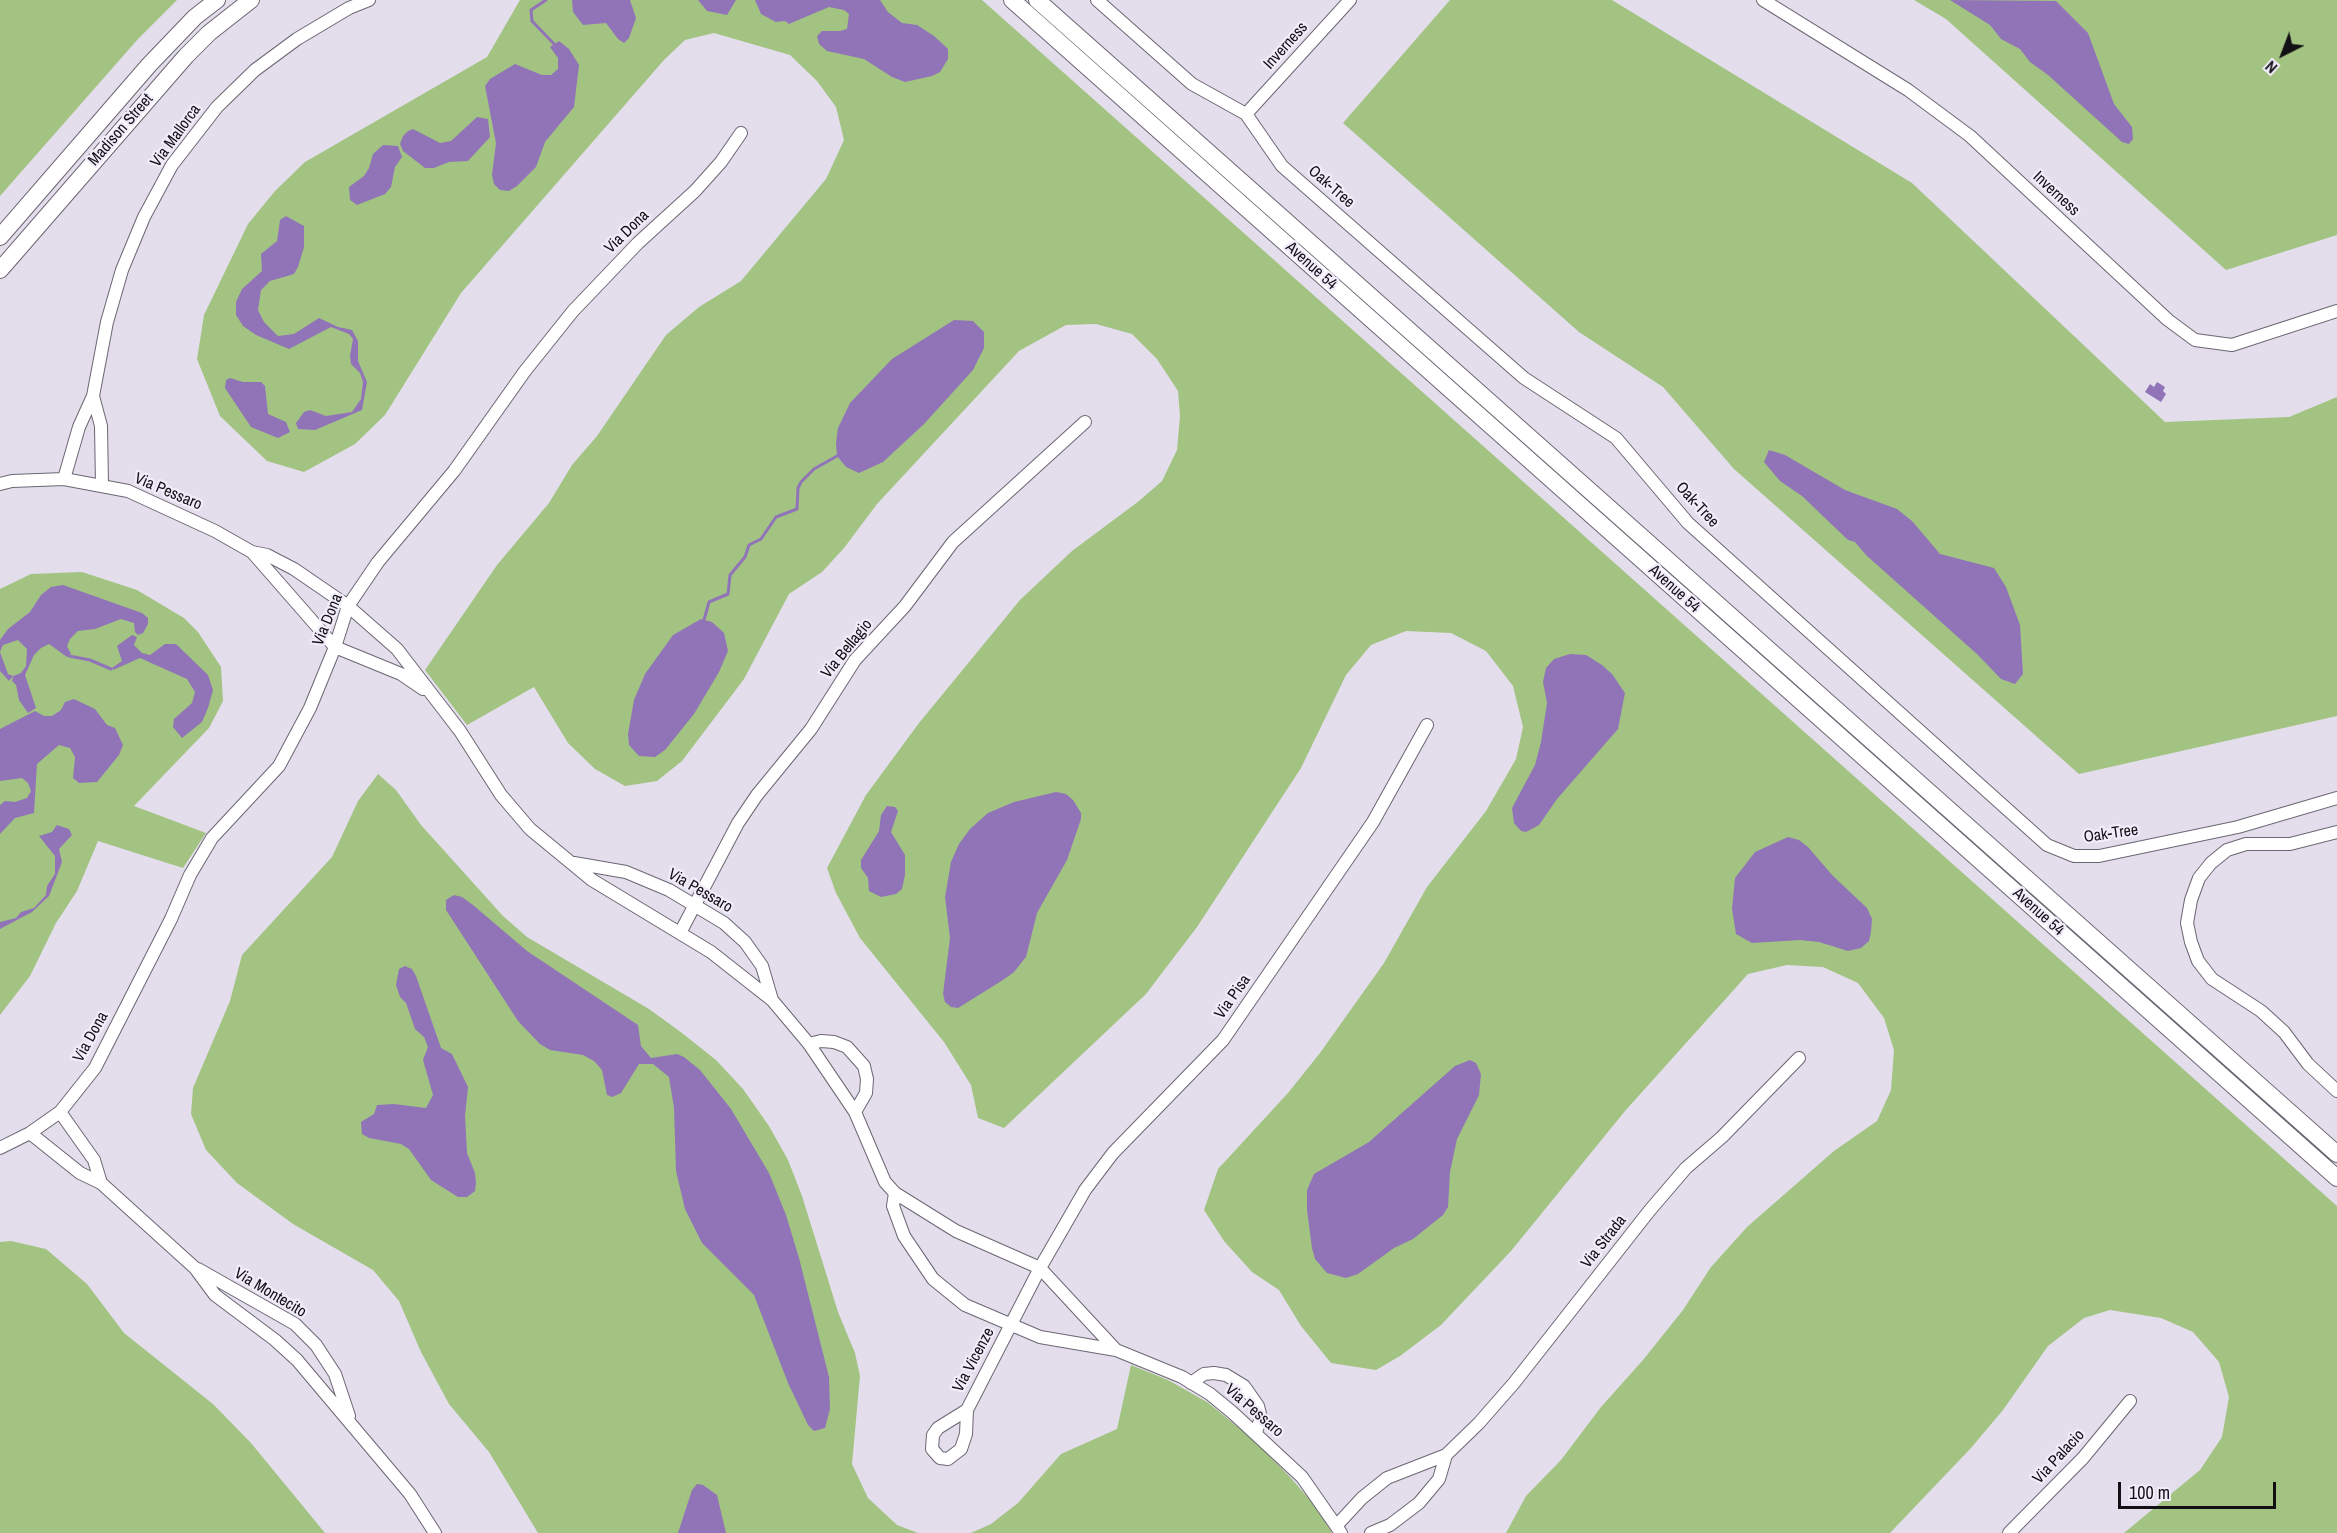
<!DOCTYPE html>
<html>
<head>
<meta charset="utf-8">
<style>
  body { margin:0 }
  #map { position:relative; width:2337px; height:1533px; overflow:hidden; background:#e4deec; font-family:"Archivo Narrow",sans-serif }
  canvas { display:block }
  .north { position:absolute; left:2253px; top:24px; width:60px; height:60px; -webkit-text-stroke:4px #f1ecfa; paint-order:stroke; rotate:222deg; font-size:16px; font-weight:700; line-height:24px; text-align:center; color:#121015 }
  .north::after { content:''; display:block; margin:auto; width:21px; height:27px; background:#121015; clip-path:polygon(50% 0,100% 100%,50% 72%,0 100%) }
  .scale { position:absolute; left:2118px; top:1482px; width:158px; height:27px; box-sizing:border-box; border:3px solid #121015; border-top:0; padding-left:8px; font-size:18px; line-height:21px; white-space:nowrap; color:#121015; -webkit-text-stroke:4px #f1ecfa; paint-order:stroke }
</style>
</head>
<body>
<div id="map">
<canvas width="2337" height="1533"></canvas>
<div class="north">N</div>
<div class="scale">100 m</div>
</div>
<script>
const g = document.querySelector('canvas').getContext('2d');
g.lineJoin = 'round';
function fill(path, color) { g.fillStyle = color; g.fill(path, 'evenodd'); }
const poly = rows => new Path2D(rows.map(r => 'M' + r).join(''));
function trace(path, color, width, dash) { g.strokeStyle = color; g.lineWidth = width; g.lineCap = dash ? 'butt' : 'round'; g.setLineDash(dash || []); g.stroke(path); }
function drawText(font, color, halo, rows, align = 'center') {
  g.font = font + ' "Archivo Narrow",sans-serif'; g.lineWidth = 4.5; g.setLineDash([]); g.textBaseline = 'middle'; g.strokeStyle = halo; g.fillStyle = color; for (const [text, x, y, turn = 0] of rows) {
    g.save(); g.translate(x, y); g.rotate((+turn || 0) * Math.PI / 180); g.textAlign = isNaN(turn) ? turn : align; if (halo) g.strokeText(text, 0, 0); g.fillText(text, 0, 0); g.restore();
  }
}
fill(poly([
  [0,0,177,0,138,39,0,196],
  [520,0,982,0,2337,1206,2337,1533,2124,1533,2200,1470,2222,1437,2229,1397,2219,1362,2193,1332,2161,1318,2110,1310,2084,1318,2048,1346,2003,1410,1971,1448,1890,1533,1506,1533,1526,1496,1561,1460,1601,1407,1643,1360,1683,1310,1711,1267,1747,1227,1834,1151,1877,1121,1891,1090,1894,1050,1884,1018,1858,983,1823,967,1787,965,1748,974,1625,1111,1511,1251,1441,1325,1400,1356,1376,1370,1331,1363,1301,1326,1279,1290,1252,1272,1224,1241,1204,1210,1218,1169,1288,1093,1320,1053,1384,963,1427,887,1486,811,1516,759,1523,727,1513,686,1486,651,1451,633,1406,631,1371,645,1346,675,1301,768,1197,927,1146,994,1004,1128,978,1118,971,1085,944,1042,860,938,836,893,827,868,866,795,919,723,1020,600,1072,551,1139,501,1162,481,1177,450,1180,416,1178,391,1157,359,1132,334,1096,324,1066,325,1019,351,877,504,844,548,822,572,789,594,744,679,682,761,657,781,625,786,595,769,568,743,534,687,467,725,425,670,497,565,549,503,572,465,597,436,666,335,699,307,741,281,826,179,844,140,836,107,817,81,790,55,714,33,685,40,664,60,461,293,385,415,355,444,304,472,267,461,220,416,197,359,204,315,248,224,275,191,305,162,487,57],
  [1450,0,1612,0,1912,183,2165,422,2289,417,2337,397,2337,716,2079,774,1734,469,1663,387,1579,332,1343,123],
  [1914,0,2337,0,2337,235,2226,270,1946,19],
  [82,572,137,590,184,618,198,632,221,667,223,701,209,728,134,806,206,833,183,868,98,841,77,891,56,923,30,976,0,1015,0,589,31,574],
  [378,774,396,790,421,825,503,916,527,937,649,1009,682,1033,716,1060,743,1089,769,1126,788,1160,802,1196,838,1312,855,1353,860,1376,852,1464,868,1498,897,1525,918,1533,538,1533,489,1452,449,1404,421,1352,399,1301,373,1270,293,1224,237,1183,206,1150,191,1114,193,1088,230,1001,242,955,332,857,358,801],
  [11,1241,46,1249,87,1284,124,1333,213,1404,251,1443,325,1533,0,1533,0,1242],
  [1131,1365,1168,1380,1207,1402,1254,1440,1291,1478,1314,1505,1332,1533,971,1533,991,1524,1018,1503,1061,1454,1117,1429]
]), '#a2c382');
fill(poly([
  [572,0,630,0,636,18,629,38,624,43,618,39,606,23,583,25,573,12],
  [698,0,736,0,727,15,707,11],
  [755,0,880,0,888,12,902,23,917,25,934,36,948,49,948,59,940,72,932,76,905,82,892,77,864,59,827,51,819,44,817,36,822,31,840,31,847,29,849,14,844,10,829,7,789,24,785,21,776,22,761,14],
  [1950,0,2056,1,2088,33,2114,104,2132,127,2133,139,2129,144,2122,142,2048,75,2030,62,2020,49,2001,39,1990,25],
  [559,41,569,49,579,65,574,107,545,142,536,167,517,186,509,191,500,190,494,184,492,175,496,143,485,86,490,79,515,64,542,75,551,75,558,69,558,58,550,47],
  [477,117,488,119,490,137,468,161,449,162,434,168,425,168,403,151,400,144,403,136,408,131,413,129,440,143,451,141],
  [383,145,398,146,402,157,395,167,391,187,385,194,357,205,350,200,349,187,364,176,369,168,373,154],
  [286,216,304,226,304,247,298,267,294,274,270,281,261,290,258,310,264,322,278,336,294,334,319,318,338,327,352,330,358,341,358,361,367,382,362,410,315,430,298,429,296,423,304,412,310,410,326,416,352,412,361,399,363,382,360,373,351,364,350,356,353,339,349,334,331,327,289,349,256,335,243,326,236,315,236,302,242,289,262,271,261,254,277,241,280,220],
  [954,320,973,321,984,332,984,348,973,370,924,424,883,462,859,473,846,467,837,456,836,443,838,428,850,403,892,359],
  [230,378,243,382,261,382,265,386,268,414,286,422,290,432,278,438,251,427,225,388,226,380],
  [2157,382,2165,387,2163,391,2166,394,2161,402,2145,392,2150,384,2154,387],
  [1769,450,1785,455,1845,490,1897,509,1912,521,1940,554,1994,568,2006,587,2020,625,2023,674,2015,684,2001,679,1978,655,1866,555,1855,542,1848,540,1802,496,1780,481,1764,462],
  [63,585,142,613,148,618,148,624,143,633,138,635,135,632,134,623,121,619,95,629,78,631,70,639,67,646,71,654,67,657,49,644,41,648,34,655,25,675,36,708,28,713,19,700,16,685,12,681,13,676,21,673,26,666,27,649,18,640,3,645,0,652,8,674,13,676,9,681,0,671,0,640,8,629,30,612,41,595,51,587],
  [701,619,712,622,724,633,728,651,719,672,694,714,665,750,655,757,639,756,629,745,628,734,634,700,645,674,673,635],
  [132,635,137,637,134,645,142,653,150,655,165,644,176,644,208,675,213,690,208,708,202,722,182,738,173,727,174,719,192,703,195,692,187,679,140,658,113,670,112,668,122,661,117,646],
  [1570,654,1586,655,1602,665,1612,674,1625,693,1618,729,1557,799,1539,825,1526,832,1521,831,1514,823,1512,808,1535,765,1541,742,1547,703,1543,682,1546,668,1554,659],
  [74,699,95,709,107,725,115,728,123,745,119,755,97,782,79,783,73,778,75,757,70,748,59,745,37,764,34,813,15,818,0,834,0,805,5,801,15,802,27,798,31,791,28,783,22,778,0,781,0,729,35,711,44,716,52,716,61,710,65,702],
  [1056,792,1066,794,1073,800,1081,813,1081,819,1067,860,1037,913,1026,957,1014,972,1003,980,958,1008,951,1007,945,1002,943,994,950,938,945,897,951,862,959,844,970,829,988,813,1014,802],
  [887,806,895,807,898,811,891,832,905,855,905,875,902,889,896,894,881,897,869,891,868,878,861,868,861,860,879,831,881,815],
  [57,825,69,829,72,835,59,849,62,862,49,896,32,912,0,929,0,922,16,918,21,912,34,908,46,895,47,886,55,874,55,856,39,836,52,832],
  [1788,837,1799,840,1808,847,1833,876,1867,908,1872,919,1871,932,1869,941,1861,948,1848,951,1819,942,1800,940,1752,943,1736,934,1732,909,1735,878,1755,852],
  [454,895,462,897,473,905,527,951,638,1025,641,1046,651,1058,677,1054,684,1057,700,1070,731,1109,769,1173,786,1215,799,1258,829,1377,830,1409,825,1428,814,1431,808,1425,788,1383,754,1295,702,1243,685,1209,676,1171,674,1108,669,1077,653,1064,639,1064,621,1093,612,1097,607,1095,602,1070,594,1061,583,1055,550,1050,540,1044,518,1021,446,910,446,900],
  [405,966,412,969,416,976,441,1048,452,1054,468,1087,465,1116,467,1153,475,1173,476,1183,475,1191,467,1197,458,1197,431,1180,409,1149,401,1144,369,1138,362,1134,361,1122,374,1114,377,1105,394,1104,426,1108,433,1095,423,1060,428,1047,424,1037,415,1029,406,1003,400,997,396,985,399,969],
  [1470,1060,1476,1063,1481,1074,1479,1095,1457,1139,1450,1172,1448,1207,1443,1215,1413,1239,1394,1248,1358,1274,1346,1278,1327,1273,1315,1259,1312,1248,1307,1210,1307,1190,1314,1174,1369,1142,1455,1066],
  [697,1484,703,1485,717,1495,726,1533,678,1533,692,1490]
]), '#9174b8');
trace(poly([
  [546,0,531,10,532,21,555,45],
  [704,620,709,602,728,594,730,575,745,557,749,545,761,539,776,517,797,509,798,488,801,482,814,469,837,456],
  [69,656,90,660,111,669]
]), '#9174b8', 3);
const street = poly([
  [1097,0,1192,84,1246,114,1282,166,1524,378,1616,438,1688,523,2047,845,2074,856,2099,856,2238,827,2337,798],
  [1763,0,1908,90,1970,136,2168,320,2195,340,2232,345,2337,311],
  [1246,114,1350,0],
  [93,396,101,426,102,485],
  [64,479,79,427,93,396,107,322,122,270,144,217,172,165,217,107,255,70,297,39,349,8,369,0],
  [0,484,12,481,64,479,128,491,215,531,252,552,267,555,294,569,348,606,397,649,460,731,501,795,530,829,592,880,711,952,772,1000,809,1044,855,1112,885,1182,895,1193,956,1231,1040,1268,1116,1350],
  [252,552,335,647,401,674,423,689],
  [2337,832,2290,844,2246,844,2227,850,2211,863,2199,878,2191,900,2187,923,2191,942,2198,961,2212,979,2261,1011,2284,1032,2308,1064,2337,1091],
  [574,863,626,872,669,890,724,923,745,942,762,966,772,1000],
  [680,933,738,823,757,795,811,729,855,660,905,606,953,542,1085,422],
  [809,1044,821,1041,834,1042,847,1047,864,1066,867,1079,866,1093,855,1112],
  [60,1112,94,1160,101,1183],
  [30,1133,80,1173,101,1183,195,1268,215,1295,275,1340,297,1360,410,1494,435,1533],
  [0,1148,30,1133,60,1112,95,1068,171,919,190,875,212,838,279,766,310,708,335,647,348,606,378,562,454,471,525,371,573,311,638,243,695,191,721,162,741,133],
  [895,1193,893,1206,904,1236,933,1279,965,1305,1040,1337,1116,1350,1182,1377,1210,1394,1233,1413,1302,1477,1341,1533],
  [198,1269,295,1324,316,1345,335,1374,349,1416],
  [1191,1383,1204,1374,1214,1373,1226,1375,1244,1386,1258,1406,1261,1418,1256,1432],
  [967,1410,938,1428,933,1435,932,1449,940,1458,948,1459,961,1449,966,1434,967,1410,1040,1268,1085,1190,1113,1153,1223,1040,1373,822,1427,725],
  [1337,1525,1362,1498,1387,1478,1446,1455,1479,1423,1514,1383,1650,1210,1686,1168,1722,1137,1799,1058],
  [1371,1533,1390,1525,1419,1503,1439,1479,1446,1455],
  [2009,1533,2083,1458,2130,1401]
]);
const secondary = poly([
  [1012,0,2337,1178],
  [1037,0,2337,1154],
  [0,237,149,65,195,17,217,0],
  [0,270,186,56,209,33,251,0]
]);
trace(street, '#6b6673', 14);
trace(secondary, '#6b6673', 18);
trace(street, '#fff', 12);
trace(secondary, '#fff', 16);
drawText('16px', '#121015', '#f1ecfa', [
  ["Inverness",1286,46,-48],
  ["Madison Street",121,130,-49],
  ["Via Mallorca",176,136,-54],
  ["Oak-Tree",1331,187,41],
  ["Inverness",2056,194,43],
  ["Via Dona",627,232,-44],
  ["Avenue 54",1311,266,42],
  ["Via Pessaro",168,492,23],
  ["Oak-Tree",1697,505,47],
  ["Avenue 54",1674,589,42],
  ["Via Dona",328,620,-68],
  ["Via Bellagio",847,649,-51],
  ["Oak-Tree",2111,834,-8],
  ["Via Pessaro",700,891,30],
  ["Avenue 54",2038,912,42],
  ["Via Pisa",1233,997,-55],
  ["Via Dona",91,1037,-61],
  ["Via Strada",1604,1242,-52],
  ["Via Montecito",270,1293,31],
  ["Via Vicenze",974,1360,-62],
  ["Via Pessaro",1254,1411,41],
  ["Via Palacio",2059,1457,-47]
]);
</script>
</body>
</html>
